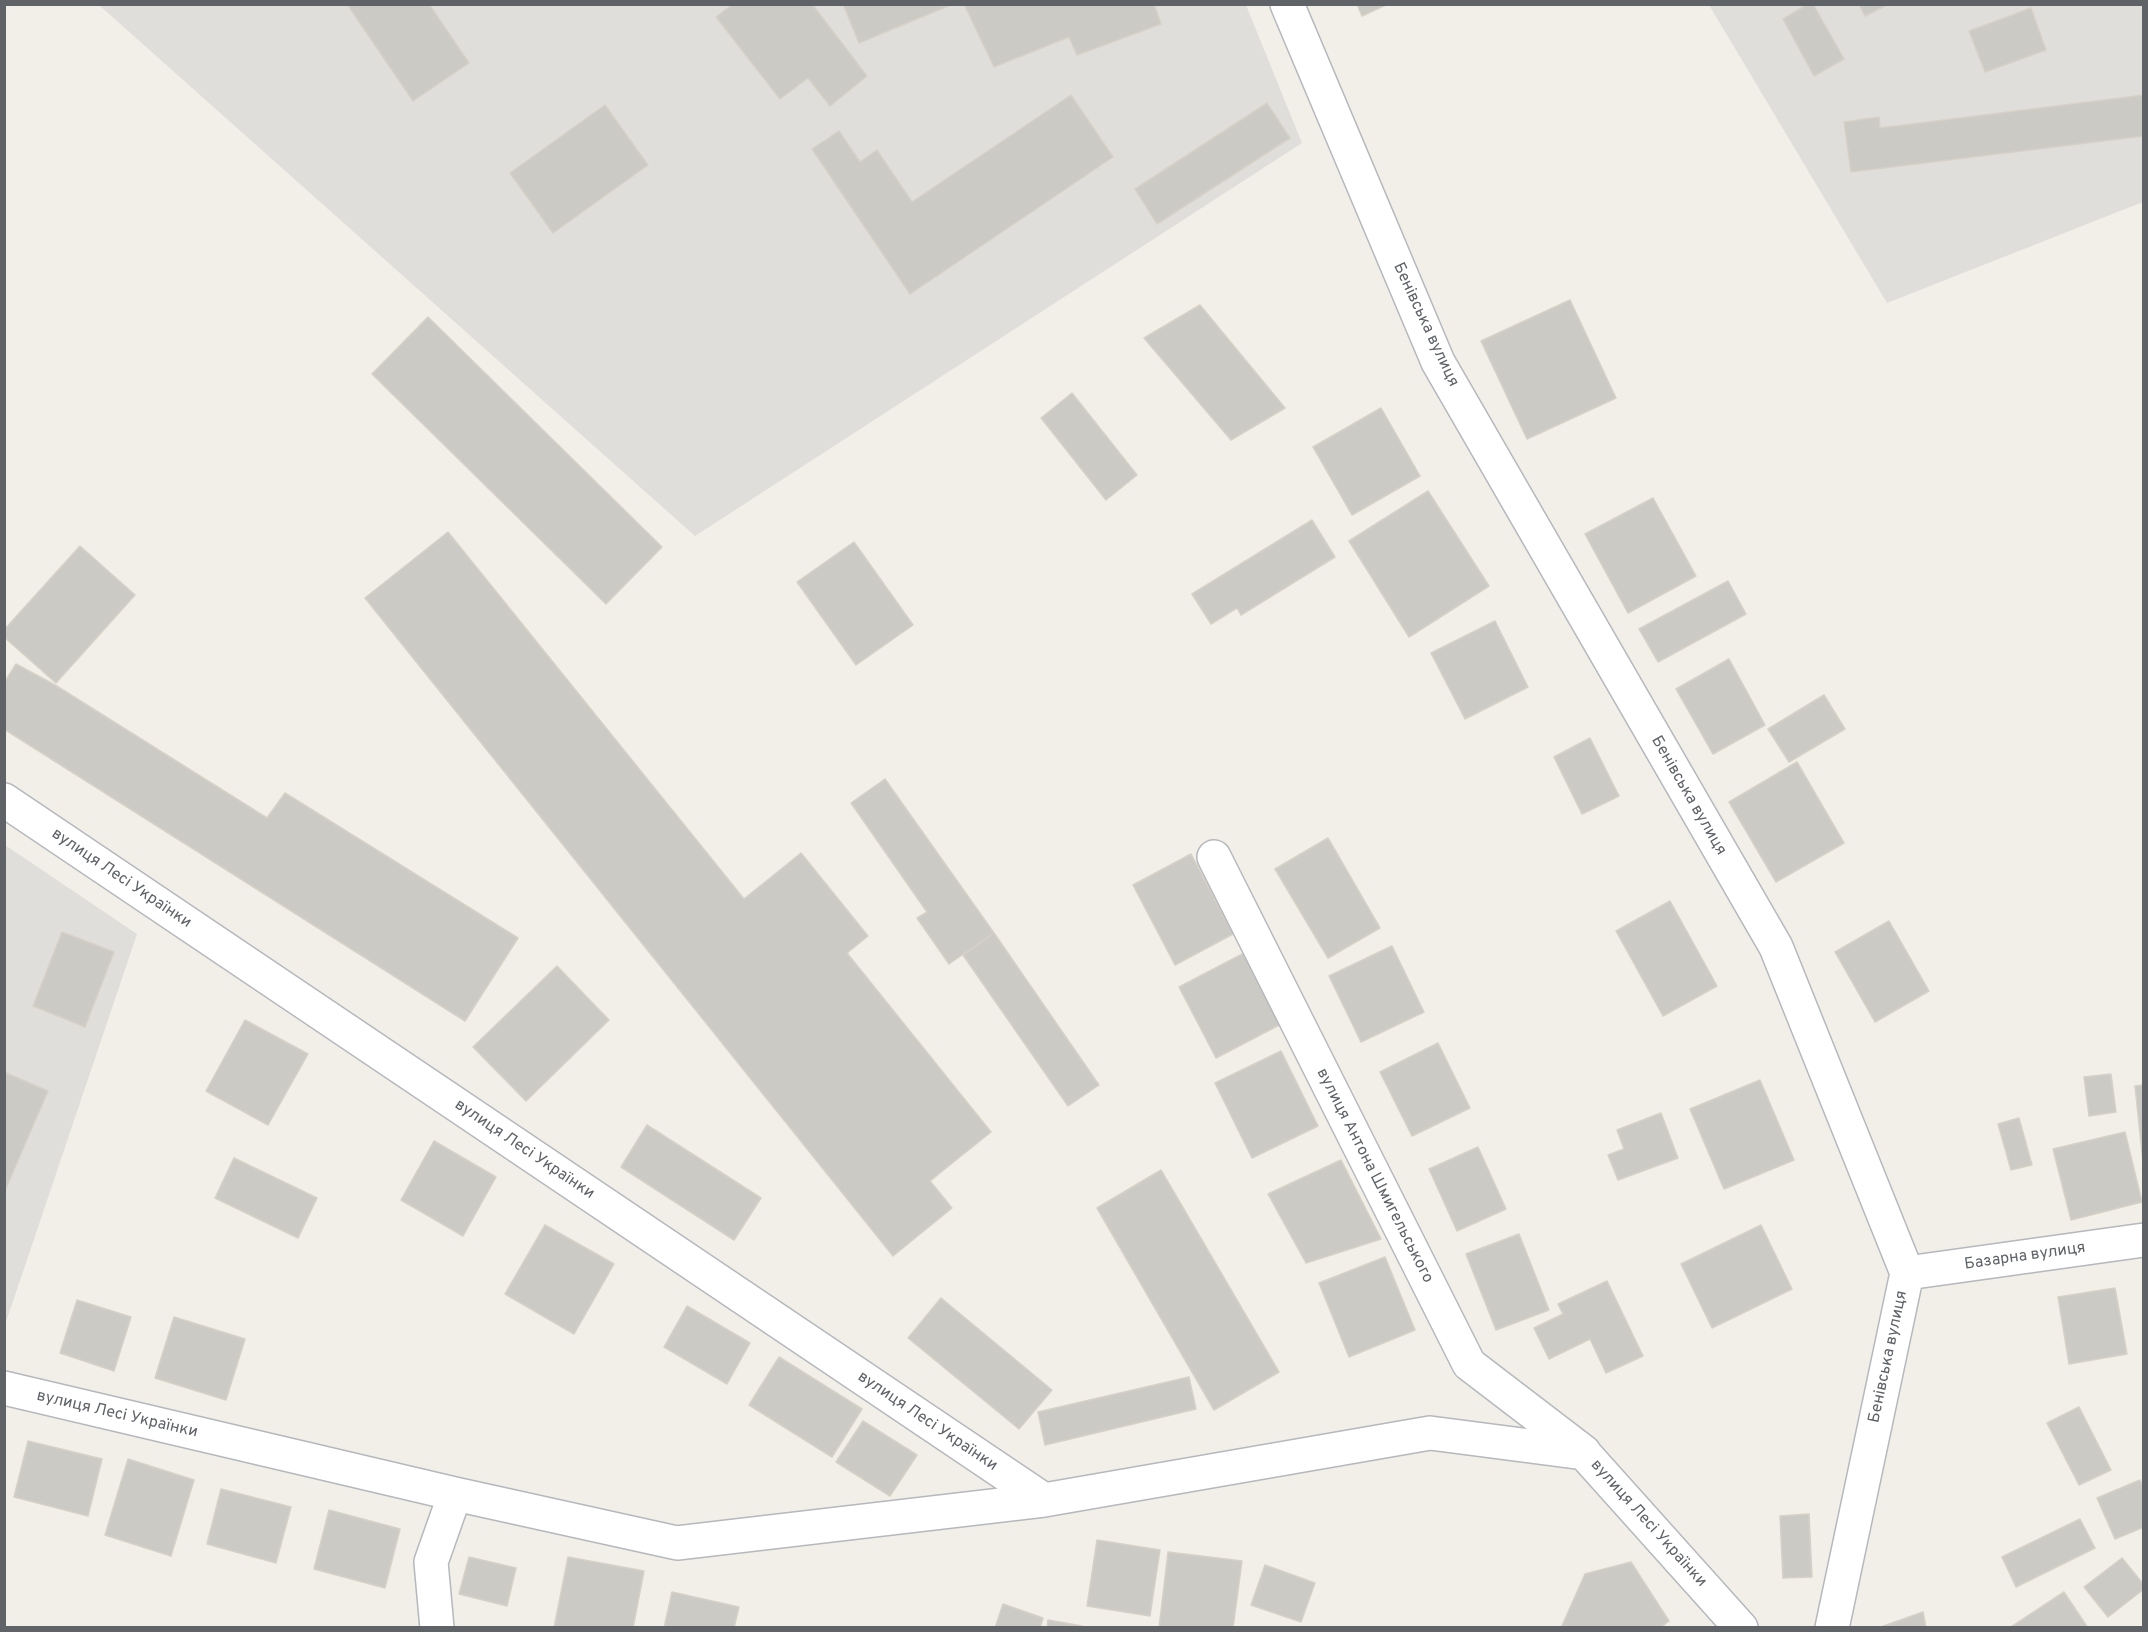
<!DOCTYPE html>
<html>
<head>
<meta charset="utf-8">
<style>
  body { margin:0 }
  #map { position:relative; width:2148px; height:1632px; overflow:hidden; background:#f1efe8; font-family:Overpass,sans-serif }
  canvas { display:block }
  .frame { position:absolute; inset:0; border:6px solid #5f6368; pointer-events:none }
</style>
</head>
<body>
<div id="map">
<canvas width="2148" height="1632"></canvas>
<div class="frame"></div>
</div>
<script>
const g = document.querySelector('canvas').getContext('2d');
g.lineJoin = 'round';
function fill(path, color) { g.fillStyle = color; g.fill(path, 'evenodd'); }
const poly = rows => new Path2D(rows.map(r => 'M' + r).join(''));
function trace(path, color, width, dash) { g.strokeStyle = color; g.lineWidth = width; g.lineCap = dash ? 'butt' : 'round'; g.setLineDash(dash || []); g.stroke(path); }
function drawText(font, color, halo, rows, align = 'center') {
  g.font = font + ' Overpass,sans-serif'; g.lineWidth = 5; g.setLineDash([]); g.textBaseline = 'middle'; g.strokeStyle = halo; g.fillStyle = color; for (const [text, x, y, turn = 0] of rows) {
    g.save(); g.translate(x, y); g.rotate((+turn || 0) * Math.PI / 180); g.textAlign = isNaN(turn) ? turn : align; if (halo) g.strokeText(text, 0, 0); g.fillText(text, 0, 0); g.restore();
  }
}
fill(poly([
  [99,5,1246,5,1302,143,695,536],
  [1709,5,2143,5,2143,202,1887,303],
  [5,845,137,934,5,1325]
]), '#e0deda');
const building = poly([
  [347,4,429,4,469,63,413,101,347,4],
  [733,4,812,4,867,76,830,106,808,78,780,99,716,17,733,4],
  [843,4,953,4,859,43,843,4],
  [964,4,1154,4,1161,24,1077,55,1069,37,994,67,964,4],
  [1357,4,1388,4,1362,16,1357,4],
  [1808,4,1813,4,1844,59,1814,76,1783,19,1808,4],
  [1859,4,1889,4,1865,16,1859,4],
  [2031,8,2046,50,1985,72,1969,31,2031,8],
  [1071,95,1113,157,910,294,812,149,839,131,860,162,877,150,912,202,1071,95],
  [2144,95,2144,136,1851,172,1844,122,1879,117,1880,128,2144,95],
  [1267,103,1290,138,1157,224,1135,189,1267,103],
  [605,105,648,165,553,233,510,173,605,105],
  [1570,300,1616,398,1527,439,1481,341,1570,300],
  [1200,305,1285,408,1231,440,1144,338,1200,305],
  [428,317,662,547,606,604,372,374,428,317],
  [1072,393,1137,475,1106,500,1041,418,1072,393],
  [1381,408,1420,476,1352,515,1313,447,1381,408],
  [1428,491,1489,586,1409,637,1349,541,1428,491],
  [1653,498,1696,576,1628,613,1585,534,1653,498],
  [1312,520,1335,557,1241,615,1237,608,1211,624,1192,594,1312,520],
  [448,532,744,899,801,853,868,936,847,953,991,1132,930,1181,952,1208,893,1256,365,598,448,532],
  [854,542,913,625,856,665,797,582,854,542],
  [80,546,135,595,56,683,4,637,4,630,80,546],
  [1728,581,1746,614,1658,662,1639,629,1728,581],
  [1495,621,1528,687,1465,719,1431,653,1495,621],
  [1729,659,1765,725,1713,754,1676,689,1729,659],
  [16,664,55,685,267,818,285,793,518,938,465,1021,4,729,4,683,16,664],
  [1824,695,1845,729,1789,762,1768,729,1824,695],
  [1590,738,1619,796,1582,814,1554,757,1590,738],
  [1797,762,1844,843,1776,882,1729,802,1797,762],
  [885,779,994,933,949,964,917,918,927,912,851,803,885,779],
  [1328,838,1380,928,1328,958,1275,869,1328,838],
  [1191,854,1233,934,1175,965,1133,885,1191,854],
  [1670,901,1717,986,1663,1016,1616,931,1670,901],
  [1889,921,1929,991,1875,1022,1835,952,1889,921],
  [62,932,114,952,85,1027,33,1006,62,932],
  [994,933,1099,1085,1068,1106,963,955,994,933],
  [1392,946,1424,1012,1361,1042,1329,976,1392,946],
  [1248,951,1285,1022,1216,1058,1179,987,1248,951],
  [557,966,609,1020,526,1101,473,1047,557,966],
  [245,1020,308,1054,268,1125,206,1091,245,1020],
  [1438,1043,1470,1108,1412,1136,1380,1072,1438,1043],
  [1281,1051,1318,1126,1252,1158,1215,1083,1281,1051],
  [4,1072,48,1091,4,1193,4,1072],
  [2111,1074,2116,1112,2089,1116,2084,1077,2111,1074],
  [1760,1080,1794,1160,1724,1189,1690,1109,1760,1080],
  [2144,1085,2144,1172,2135,1086,2144,1085],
  [1661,1113,1678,1158,1618,1180,1608,1155,1624,1149,1617,1130,1661,1113],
  [2019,1118,2032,1165,2011,1170,1998,1124,2019,1118],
  [647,1125,761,1198,734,1240,621,1167,647,1125],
  [2125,1132,2142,1202,2071,1220,2053,1149,2125,1132],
  [434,1141,496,1177,463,1236,401,1200,434,1141],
  [1478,1147,1506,1209,1457,1231,1429,1169,1478,1147],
  [234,1158,317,1198,298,1238,215,1198,234,1158],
  [1341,1160,1381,1239,1306,1263,1268,1194,1341,1160],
  [1161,1170,1279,1372,1214,1410,1097,1208,1161,1170],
  [545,1225,614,1264,574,1334,505,1294,545,1225],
  [1761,1225,1792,1289,1712,1328,1681,1264,1761,1225],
  [1519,1234,1549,1310,1496,1330,1466,1254,1519,1234],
  [1385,1257,1415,1330,1349,1357,1319,1283,1385,1257],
  [1607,1281,1643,1356,1606,1373,1590,1339,1549,1359,1534,1328,1563,1314,1558,1304,1607,1281],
  [2115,1288,2127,1354,2069,1364,2058,1297,2115,1288],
  [941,1298,1052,1390,1019,1429,908,1338,941,1298],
  [77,1300,131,1317,114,1371,60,1353,77,1300],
  [687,1306,750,1343,727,1384,664,1347,687,1306],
  [174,1317,245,1339,226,1400,155,1378,174,1317],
  [779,1357,862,1409,832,1457,749,1405,779,1357],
  [1189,1377,1196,1409,1045,1445,1038,1412,1189,1377],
  [2079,1407,2111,1470,2079,1485,2047,1423,2079,1407],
  [863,1421,917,1455,890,1496,836,1462,863,1421],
  [28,1441,102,1459,88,1516,14,1497,28,1441],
  [128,1459,194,1480,171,1556,105,1535,128,1459],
  [2140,1480,2144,1489,2144,1527,2115,1539,2097,1498,2140,1480],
  [221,1489,291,1507,276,1563,207,1544,221,1489],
  [329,1510,400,1529,385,1588,314,1569,329,1510],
  [1809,1514,1812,1577,1783,1578,1780,1516,1809,1514],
  [2080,1519,2095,1548,2016,1587,2002,1557,2080,1519],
  [1097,1540,1160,1550,1150,1616,1087,1606,1097,1540],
  [1168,1552,1242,1561,1233,1628,1159,1628,1168,1552],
  [469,1557,516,1568,507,1606,459,1594,469,1557],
  [568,1557,644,1571,633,1628,554,1628,568,1557],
  [2122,1558,2144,1585,2144,1589,2108,1617,2084,1587,2122,1558],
  [1631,1562,1669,1621,1660,1628,1561,1628,1585,1574,1631,1562],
  [1265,1565,1315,1583,1301,1622,1251,1605,1265,1565],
  [672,1592,739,1607,734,1628,664,1628,672,1592],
  [2064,1592,2088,1628,2011,1628,2011,1627,2064,1592],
  [1003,1604,1043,1618,1040,1628,995,1628,1003,1604],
  [1923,1612,1926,1628,1878,1628,1923,1612],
  [1048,1620,1082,1626,1081,1628,1047,1628,1048,1620]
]);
fill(building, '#cccac5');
trace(building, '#d6d1c6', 1.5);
const minor = poly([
  [1287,4,1438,362,1776,947,1907,1273,1832,1628],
  [4,800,1044,1500],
  [1214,857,1469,1364,1584,1452],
  [1907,1273,2144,1240],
  [4,1388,455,1494,677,1543,1044,1500,1430,1433,1584,1453,1741,1628],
  [437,1628,431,1562,455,1494]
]);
trace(minor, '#b5b8bc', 36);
trace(minor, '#fff', 33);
drawText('16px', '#5f6368', '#fff', [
  ["Бенівська вулиця",1425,325,65],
  ["Бенівська вулиця",1688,796,60],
  ["вулиця Лесі Українки",121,879,34],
  ["вулиця Лесі Українки",524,1150,34],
  ["вулиця Антона Шмигельського",1374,1176,63],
  ["Базарна вулиця",2025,1257,-8],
  ["Бенівська вулиця",1889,1357,-78],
  ["вулиця Лесі Українки",117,1415,13],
  ["вулиця Лесі Українки",927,1422,34],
  ["вулиця Лесі Українки",1648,1524,48]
]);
</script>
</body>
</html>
